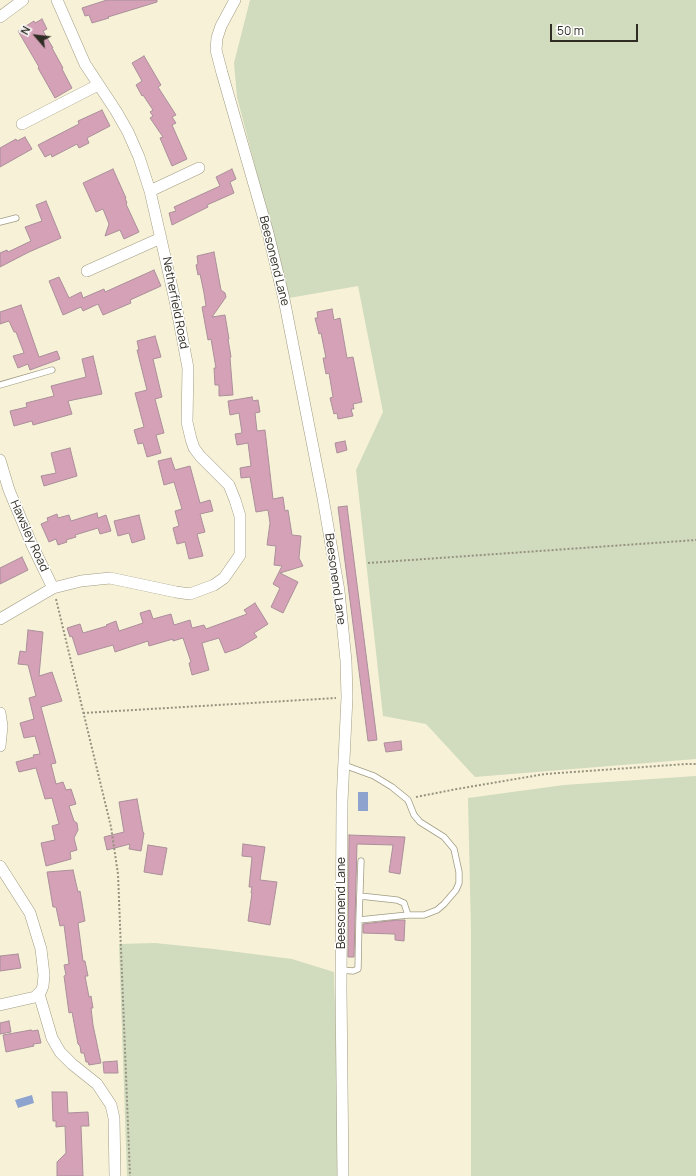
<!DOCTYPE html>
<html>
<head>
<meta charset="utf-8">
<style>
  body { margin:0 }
  #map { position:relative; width:696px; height:1176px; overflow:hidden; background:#f7f2d7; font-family:Manrope,sans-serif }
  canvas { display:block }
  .north { position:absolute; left:16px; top:16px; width:40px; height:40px; -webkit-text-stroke:3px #fefefe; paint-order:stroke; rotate:298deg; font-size:11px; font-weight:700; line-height:16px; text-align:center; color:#2f2d23 }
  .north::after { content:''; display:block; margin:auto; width:14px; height:18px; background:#2f2d23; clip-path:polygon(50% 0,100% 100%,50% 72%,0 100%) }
  .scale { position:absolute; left:550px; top:24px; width:88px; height:18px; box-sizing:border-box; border:2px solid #2f2d23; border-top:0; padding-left:5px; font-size:12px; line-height:14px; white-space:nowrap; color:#2f2d23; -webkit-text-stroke:3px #fefefe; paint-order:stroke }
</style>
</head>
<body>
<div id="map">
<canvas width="696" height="1176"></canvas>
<div class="north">N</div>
<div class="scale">50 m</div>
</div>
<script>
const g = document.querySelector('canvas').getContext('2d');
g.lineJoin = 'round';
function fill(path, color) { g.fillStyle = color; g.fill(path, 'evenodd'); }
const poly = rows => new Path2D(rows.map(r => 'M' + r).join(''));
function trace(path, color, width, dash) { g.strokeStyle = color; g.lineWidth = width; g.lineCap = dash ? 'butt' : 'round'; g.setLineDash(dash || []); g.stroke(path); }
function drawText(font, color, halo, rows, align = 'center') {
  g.font = font + ' Manrope,sans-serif'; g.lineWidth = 3; g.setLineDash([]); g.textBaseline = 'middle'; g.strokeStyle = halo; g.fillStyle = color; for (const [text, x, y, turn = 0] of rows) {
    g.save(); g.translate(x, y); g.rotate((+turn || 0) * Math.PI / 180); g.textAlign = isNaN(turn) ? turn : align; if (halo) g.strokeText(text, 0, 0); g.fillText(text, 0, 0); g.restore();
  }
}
fill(poly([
  [250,0,696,0,696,759,475,777,426,724,383,716,356,470,383,412,358,286,289,298,237,97,234,63],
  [696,776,696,1176,471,1176,471,932,468,798,564,785],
  [155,943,214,949,292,959,334,972,339,1141,337,1176,127,1176,119,944]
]), '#d1dbbe');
fill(poly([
  [358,792,368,792,368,811,358,811],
  [32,1095,34,1103,18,1108,15,1100]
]), '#8ea4cf');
const building = poly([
  [107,0,157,0,157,2,108,17,109,18,92,23,89,15,85,16,82,8,107,0],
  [42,19,47,29,43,31,53,48,52,48,63,68,62,69,72,88,55,98,38,68,39,67,18,31,34,21,35,23,42,19],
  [144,56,161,85,158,87,176,115,172,117,176,123,172,125,187,159,172,166,160,138,163,137,150,118,153,116,150,112,153,110,143,95,142,96,136,85,142,81,132,63,144,56],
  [102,110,110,126,87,138,89,143,79,148,77,144,52,157,51,154,45,157,38,145,79,124,78,121,102,110],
  [25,137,32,149,0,167,0,148,16,139,17,141,25,137],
  [113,169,126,198,125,198,127,203,126,204,139,232,124,239,120,230,105,236,109,224,103,209,96,212,83,183,113,169],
  [232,169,236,179,230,182,234,193,207,205,208,207,172,225,169,213,176,211,174,207,220,186,216,177,232,169],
  [46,201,61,238,29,252,0,267,0,253,7,250,8,252,31,241,25,227,42,221,36,205,46,201],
  [214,252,221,290,225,293,226,297,212,317,225,315,229,339,228,339,231,357,230,358,233,395,219,396,219,385,215,385,214,368,216,368,211,339,208,340,202,307,206,306,204,293,200,274,198,275,196,265,198,264,197,256,214,252],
  [154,270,161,286,130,300,131,303,103,315,98,304,83,311,81,307,63,315,49,281,59,277,69,298,81,292,83,298,104,289,105,292,154,270],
  [21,305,39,357,57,351,60,359,30,370,28,364,18,368,13,356,24,353,16,332,14,332,9,321,0,324,0,312,21,305],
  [332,309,334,320,340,318,347,358,353,357,362,402,353,404,354,409,351,409,353,416,338,419,337,413,334,414,330,398,333,397,329,373,326,374,323,358,326,358,321,333,319,334,315,318,318,318,317,312,332,309],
  [155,336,161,357,153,359,162,397,155,399,164,433,156,435,161,453,147,457,143,443,138,444,134,430,144,427,135,393,147,390,137,350,139,350,137,341,155,336],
  [93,356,102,394,68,401,72,414,33,425,32,421,14,426,10,411,27,407,26,403,54,396,51,386,86,377,82,359,93,356],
  [252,397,253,401,258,400,260,412,255,413,257,431,265,430,273,499,283,497,285,511,288,510,292,535,301,536,299,558,303,566,280,573,298,582,283,613,271,607,280,588,273,584,282,566,274,565,276,546,267,545,270,523,268,510,256,512,250,477,241,478,240,468,251,466,248,443,237,445,235,434,242,433,239,413,230,415,228,401,252,397],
  [345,441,347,450,337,453,335,443,345,441],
  [70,448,77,476,44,486,41,476,56,473,51,453,70,448],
  [171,458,175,470,190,466,200,503,210,500,213,511,200,514,205,532,197,534,203,556,189,559,185,542,177,544,173,528,179,526,175,511,182,509,174,482,164,485,158,461,171,458],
  [347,506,377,740,368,741,338,507,347,506],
  [97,513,98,518,106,515,111,531,100,534,98,528,75,535,76,537,66,540,67,542,58,545,56,539,49,542,41,524,48,521,47,518,57,514,58,518,69,515,71,521,97,513],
  [139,515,145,539,132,543,129,533,118,536,114,521,139,515],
  [22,557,28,570,0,584,0,568,22,557],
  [255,603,268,624,254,633,257,637,239,648,225,653,219,638,202,643,209,670,192,675,189,663,191,662,183,638,173,641,173,639,149,646,148,641,115,652,113,645,78,655,72,636,70,637,67,628,80,624,83,633,107,626,106,625,116,621,119,631,143,623,140,613,150,610,153,619,171,614,174,625,190,620,192,628,204,625,206,629,247,614,244,610,255,603],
  [28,630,43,632,39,676,52,672,62,701,41,707,56,763,51,764,56,784,63,782,66,790,71,789,76,804,69,806,74,821,77,823,78,830,74,838,77,850,70,852,71,859,46,866,41,843,55,840,52,826,59,824,52,798,45,799,36,768,19,772,16,762,34,757,33,755,40,754,35,736,24,738,20,723,34,719,29,698,36,696,28,665,18,664,20,651,26,652,28,630],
  [401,741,402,750,386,752,384,743,401,741],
  [137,799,143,832,144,833,141,851,129,849,130,844,107,850,104,837,124,832,119,802,137,799],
  [349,835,405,837,400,874,389,872,393,845,357,844,354,957,348,957,349,835],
  [243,844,265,847,260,880,277,882,270,925,248,921,252,893,251,893,252,887,249,887,252,857,242,856,243,844],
  [148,845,167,848,162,875,144,872,148,845],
  [73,870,78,892,80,891,85,921,78,923,83,961,85,961,88,976,85,976,89,997,91,996,93,1008,91,1008,93,1025,101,1063,89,1065,88,1062,86,1062,84,1053,81,1053,80,1046,78,1044,72,1012,69,1013,64,976,66,975,64,965,69,964,64,925,60,926,56,907,53,907,47,872,73,870],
  [397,920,405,920,404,941,395,940,395,934,363,933,363,924,397,920],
  [18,954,21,968,0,971,0,956,18,954],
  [9,1021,11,1032,0,1034,0,1023,9,1021],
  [31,1030,32,1031,38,1030,41,1043,33,1044,34,1046,6,1052,3,1035,31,1030],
  [117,1061,118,1073,104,1073,103,1062,117,1061],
  [52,1092,67,1092,68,1113,88,1112,89,1126,81,1126,83,1176,57,1176,57,1162,66,1153,65,1126,56,1127,56,1121,53,1121,52,1092]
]);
fill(building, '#d5a1b6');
trace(building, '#aa8f9a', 1);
const lane = poly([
  [0,222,16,218],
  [0,385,52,370],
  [360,896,397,900,404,903,408,915],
  [359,920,361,861],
  [341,970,353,971,358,969,359,920,408,915,424,915,437,910,444,904,456,890,459,883,459,872,454,849,444,837,420,822,414,815,408,800,392,787,374,776,344,765]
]);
const street = poly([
  [235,0,221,26,217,38,216,50,222,73,268,233,284,299,323,498,339,591,346,661,347,697,342,802,341,988,343,1176],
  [0,17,23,0],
  [22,124,98,85],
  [150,191,199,168],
  [87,271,161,238],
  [0,460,9,490,32,545,53,588],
  [0,619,53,588,81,581,110,578,176,592,190,594,214,585,224,578,240,555,240,516,235,500,229,485,200,456,194,448,191,439,187,422,188,368,176,305,150,191,139,157,128,132,116,111,85,64,57,0],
  [0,713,2,726,0,746],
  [0,866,30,913,41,949,44,975,43,986,41,991,35,997,0,1005],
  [39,994,52,1038,60,1052,72,1064,97,1084,111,1105,114,1118,115,1176]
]);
trace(lane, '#a09c83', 7);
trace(street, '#a09c83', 12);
trace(poly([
  [368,563,696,540],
  [56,599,111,827,118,874,130,1176],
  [83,713,336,698],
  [416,797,457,789,545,774,686,764,696,764]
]), '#969280', 2, [2, 2]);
trace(lane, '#fff', 5.5);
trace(street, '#fff', 11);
drawText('12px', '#2f2d23', '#fefefe', [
  ["Beesonend Lane",274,261,76],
  ["Netherfield Road",175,303,79],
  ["Hawsley Road",29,536,66],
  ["Beesonend Lane",335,579,82],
  ["Beesonend Lane",342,903,-90]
]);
</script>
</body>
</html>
